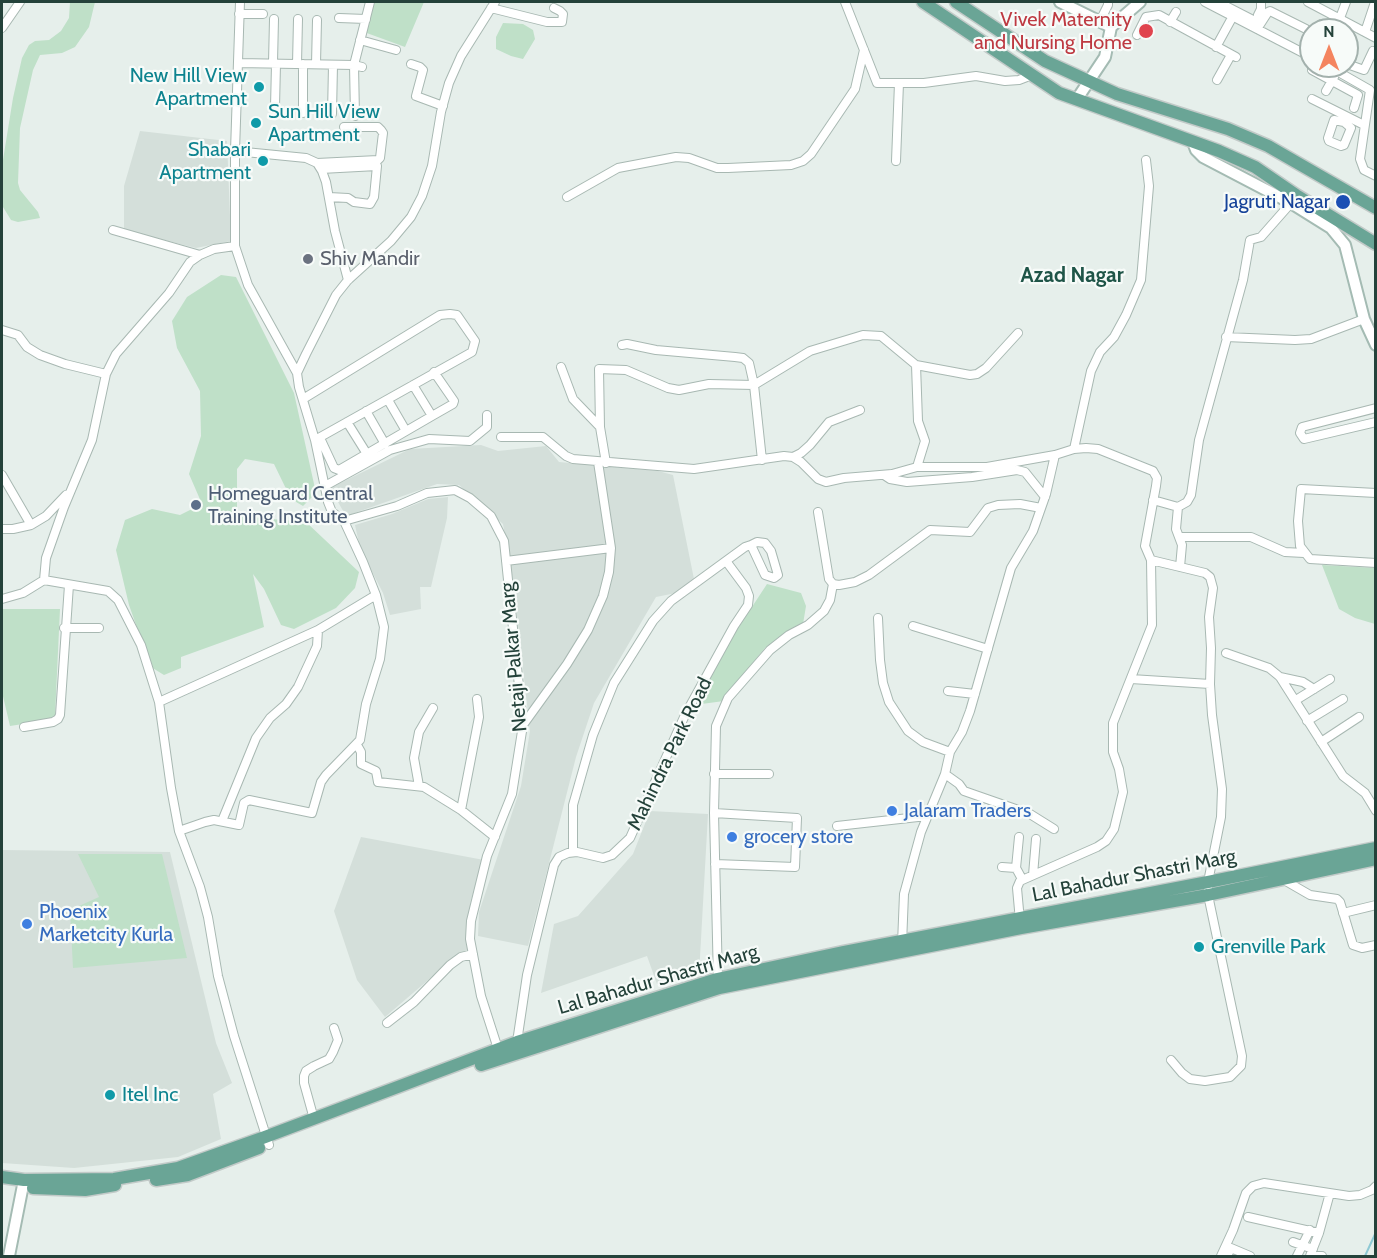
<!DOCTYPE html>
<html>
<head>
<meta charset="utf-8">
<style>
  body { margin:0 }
  #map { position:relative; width:1377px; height:1258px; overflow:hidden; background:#e6efeb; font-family:Cabin,sans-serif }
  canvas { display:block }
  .frame { position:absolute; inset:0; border:3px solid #24423a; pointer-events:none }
  .north { position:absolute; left:1299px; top:18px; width:60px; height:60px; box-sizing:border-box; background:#f7fbf9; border:2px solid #a3b1ad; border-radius:50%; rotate:0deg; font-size:16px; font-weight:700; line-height:24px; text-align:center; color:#24423a }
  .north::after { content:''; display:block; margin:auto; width:21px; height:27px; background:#f4845f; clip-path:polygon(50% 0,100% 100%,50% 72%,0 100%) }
</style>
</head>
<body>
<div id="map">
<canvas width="1377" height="1258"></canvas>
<div class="frame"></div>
<div class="north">N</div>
</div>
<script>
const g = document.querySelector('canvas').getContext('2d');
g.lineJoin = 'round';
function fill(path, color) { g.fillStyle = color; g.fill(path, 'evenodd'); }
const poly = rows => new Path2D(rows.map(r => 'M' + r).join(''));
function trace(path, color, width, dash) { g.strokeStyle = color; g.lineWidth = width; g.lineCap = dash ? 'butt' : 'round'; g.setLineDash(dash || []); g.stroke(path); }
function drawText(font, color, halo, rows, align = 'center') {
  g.font = font + ' Cabin,sans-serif'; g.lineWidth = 4.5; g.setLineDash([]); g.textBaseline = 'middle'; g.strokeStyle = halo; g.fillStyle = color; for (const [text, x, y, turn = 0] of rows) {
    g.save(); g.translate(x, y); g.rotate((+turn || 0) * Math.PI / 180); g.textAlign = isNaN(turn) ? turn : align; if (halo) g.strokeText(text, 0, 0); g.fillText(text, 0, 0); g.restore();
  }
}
fill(poly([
  [140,131,227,141,231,241,196,248,124,230,124,186],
  [481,445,498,451,546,446,559,462,658,471,673,475,696,589,656,597,594,703,576,757,528,946,478,936,479,912,521,786,530,731,513,580,503,524,459,485,437,484,346,516,330,488,410,449],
  [448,497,447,518,431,587,420,587,421,609,390,615,383,593,360,548,355,525,392,514,428,499],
  [650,811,708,814,699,975,657,984,647,956,541,993,554,924,578,916,633,854],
  [361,837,484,860,471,900,467,929,469,952,448,963,385,1017,357,980,334,911],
  [2,850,170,852,216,1043,232,1083,213,1094,221,1139,178,1157,74,1168,2,1163]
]), '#d4dfda');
fill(poly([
  [70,2,95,2,89,27,75,47,62,53,40,55,33,70,20,128,18,183,20,190,38,212,40,218,18,222,11,220,3,207,2,166,13,98,22,58,29,45,35,41,49,40,61,31,69,18],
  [375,2,424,2,405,47,364,32],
  [503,23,523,24,533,30,535,39,523,59,511,56,496,49,496,37],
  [221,275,236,277,294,393,316,493,303,506,291,499,274,464,245,459,237,469,237,516,306,522,359,572,355,588,336,608,294,629,281,625,264,589,253,574,264,627,181,657,181,668,164,675,151,667,129,605,116,550,125,520,152,509,180,515,202,504,189,474,201,436,200,391,177,348,172,321,187,297],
  [1322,565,1375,568,1375,624,1355,618,1339,609],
  [767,584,801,593,806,606,803,624,765,648,726,695,724,701,694,705,727,645],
  [2,609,60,609,55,716,42,721,10,726,2,692],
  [78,854,162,854,187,958,73,968,70,910,99,897]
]), '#bfe0c8');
trace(poly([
  [1365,1256,1376,1232]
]), '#8ec9d4', 2);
const street = poly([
  [240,2,235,151,235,246,248,285,297,373],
  [845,2,877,83,924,83,976,76,1005,81,1019,80,1032,75],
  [1205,2,1311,57],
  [1218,2,1255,21],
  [1308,2,1376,38],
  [491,8,547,22,562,22,563,14,560,11,554,8],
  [239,14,263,14],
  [1258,15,1261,9,1261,2],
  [339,18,366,19],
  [1340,18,1346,2],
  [1100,21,1108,5,1108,2],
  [1170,22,1176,12],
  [2,28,20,2],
  [1257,29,1268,12,1270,11,1306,29],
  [1318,30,1321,24],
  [1365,32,1375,2],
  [1137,35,1146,17,1159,15,1236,57],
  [360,40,396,50],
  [1216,47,1233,16],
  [238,63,354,65,370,2],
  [273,63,274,19],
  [297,64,298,19],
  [303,64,303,113],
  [316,64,317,20],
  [411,64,420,67,423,70,416,96,443,106],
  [1347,64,1364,70,1373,51],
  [1328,66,1370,90,1360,159,1364,170,1376,176],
  [1312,70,1358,95,1354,108],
  [1217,80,1231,55],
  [1326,91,1334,77],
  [1312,99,1364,125],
  [275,107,276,64],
  [332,114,333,65],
  [355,116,354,65,362,67],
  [1344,122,1351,128,1344,145,1341,146,1329,141,1328,138,1334,120,1344,122,1346,116],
  [235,151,306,158,317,163,322,171,326,182,335,231,348,280],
  [896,161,899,83],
  [317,163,378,160,380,158,383,133,381,130,378,127,344,127],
  [321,169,377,166,374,197,370,204,354,202,348,198,329,197],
  [567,197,618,168,676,157,689,158,717,168,728,168,791,165,803,161,811,154,855,89,864,50],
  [113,230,200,255],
  [235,246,214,249,200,255,190,262,169,293,116,354,106,374,92,440,64,507,46,558,44,580,108,591,118,600,141,645,159,702,171,788,179,831,200,887,208,917,218,976,234,1036,269,1145],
  [2,330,18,335,27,347,40,355,65,364,106,374],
  [1226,337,1295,340,1311,339,1364,319],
  [622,345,627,344,656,350,735,357,743,358,749,363,754,385,762,460],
  [916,365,918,421,925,441,917,467],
  [561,367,573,399,600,427,606,463],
  [303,399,440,315,450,314,457,315,475,341,472,352,315,440],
  [388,400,406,431],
  [1376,408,1302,427,1300,433,1304,439,1376,422],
  [366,411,385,444],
  [432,416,453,404,454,401,434,372],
  [347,422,367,454],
  [600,427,599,369,626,370,668,388,679,390,709,384,754,385,810,351,863,335,881,336,916,365,970,375,977,374,986,368,1018,333],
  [501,437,543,437,566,456,573,459,694,469,784,456,793,457,801,462,818,479,826,482,844,478,892,474,917,467,987,467,1055,455,1074,449,1086,448,1098,449,1153,471,1157,478,1156,486,1145,546,1151,560,1152,625,1113,723,1113,752,1119,769,1123,792,1114,829,1106,841,1097,847,1020,881,1017,888,1020,921],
  [320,438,334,468,339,470,432,416,413,385],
  [1074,449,1091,371,1100,352,1114,337,1126,315,1141,280,1149,186,1146,160],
  [793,457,801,453,810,445,829,422,860,410],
  [2,475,31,525],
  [884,475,890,479,907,482,972,477,1017,470,1025,472,1045,497],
  [325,486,390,450,429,439,470,441,487,427,487,415],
  [1376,493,1301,489,1298,521,1300,546,1310,559,1376,563],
  [1153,500,1178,507,1187,502,1191,495,1199,440,1243,280,1250,240,1261,237,1291,203],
  [1178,507,1176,529,1182,545,1180,567],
  [818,512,829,579,833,584,839,585,855,582,869,575,930,530,970,532,988,508,998,505,1020,504,1041,508],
  [344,521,397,506,427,493,455,490,470,498,491,516,504,541,523,725,512,794,487,856,471,921,470,939,481,996,499,1052],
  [2,529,13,529,31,525,46,516,66,495],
  [1180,537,1251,537,1285,552,1304,553],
  [1151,560,1205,573,1210,577,1213,588,1209,617,1211,648,1210,684,1212,715,1222,789,1221,817,1208,882,1208,895,1242,1056,1241,1066,1230,1077,1205,1081,1190,1079,1182,1073,1171,1060],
  [506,561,611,548],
  [2,599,23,593,44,580],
  [878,618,880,660,883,683,889,702,908,731,923,742,950,752],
  [913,626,988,649],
  [64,628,99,628],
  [1226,653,1269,668,1280,677,1343,776,1365,793,1376,811],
  [1280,677,1303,682,1314,689],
  [1131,679,1210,684],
  [948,691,975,694],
  [1296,700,1330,679],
  [159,702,318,630,376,595],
  [1307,721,1343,699],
  [523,725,567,664,588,630,603,596,609,572,611,548,598,462],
  [24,727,53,722,58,719,60,715,69,585],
  [1321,742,1359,717],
  [357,745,361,752,361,764,376,771,378,782,424,787,461,810,495,837],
  [714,774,769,774],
  [945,774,959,784,964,791,1030,814,1054,829],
  [419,786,414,758,419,732,433,708],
  [461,810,479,717,477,699],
  [714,813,797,818,795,867,715,864],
  [222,821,256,738,270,718,286,704,298,687,317,646,318,630],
  [837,826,927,816],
  [179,831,205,822,214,820,239,825,244,803,249,800,312,813,321,782,326,775,360,740,366,704,380,659,384,627,376,595,363,562,344,521,332,512,328,502,315,440,299,387,297,373,306,354,336,295,348,280,391,241,411,217,422,196,432,166,441,112,449,83,461,56,495,2],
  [1019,837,1016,868,1022,879],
  [573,852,573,805,593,735,614,683,653,621,671,601,745,547,751,545,757,542,765,543,771,551,778,575,774,578,765,575,751,545],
  [1002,867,1016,868],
  [1033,875,1036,839],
  [1284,880,1310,895,1337,899,1340,902,1353,945,1362,948,1376,945],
  [1343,913,1376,905],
  [902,944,904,894,921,832,945,774,950,752,962,732,970,711,1011,568,1033,531,1046,494,1055,455],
  [718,981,714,813,716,726,728,698,770,650,789,635,808,625,824,611,830,600,833,584],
  [387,1023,414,1002,450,965,461,957,473,954],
  [517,1042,527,975,554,865,559,857,568,853,577,852,603,858,612,855,630,838,685,715,734,626,748,605,749,596,746,588,726,561],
  [314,1119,304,1083,304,1076,306,1071,314,1066,329,1059,333,1052,338,1040,334,1028],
  [1248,1217,1319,1233],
  [1293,1242,1313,1249],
  [1221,1256,1233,1230,1246,1193,1253,1186,1264,1183,1349,1196,1360,1195,1372,1190,1376,1186],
  [1227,1256,1231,1248,1250,1256],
  [1297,1256,1310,1230],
  [1310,1256,1319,1233,1330,1193],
  [1317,1256,1322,1256]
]);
const secondary = poly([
  [1060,2,1111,27],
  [1111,27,1140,2],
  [1077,99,1105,57,1111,27],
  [1193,142,1196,150,1203,157,1291,203,1331,228,1345,245,1364,319,1376,345],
  [9,1256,24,1180]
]);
const primary = poly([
  [923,2,1059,93,1219,151,1255,167,1296,195,1376,244],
  [956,2,1045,61,1117,94,1228,129,1268,146,1376,208],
  [481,1065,719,988,1021,928,1208,895,1376,859],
  [2,1177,24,1180,114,1179,178,1168,265,1137,517,1042,717,979,843,952,1208,882,1376,848],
  [156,1180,188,1175,259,1148],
  [33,1188,85,1190,115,1185]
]);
trace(street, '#a8b8b2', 10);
trace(secondary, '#a4bbb3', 14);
trace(primary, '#c2cac8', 15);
trace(street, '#fff', 8);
trace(secondary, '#fff', 10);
trace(primary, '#6aa596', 12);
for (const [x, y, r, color] of [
  [1146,31,8,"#e0444e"],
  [259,87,6,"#0f9aa8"],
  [256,123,6,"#0f9aa8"],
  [263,161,6,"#0f9aa8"],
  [1343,202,8,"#1a4fb4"],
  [308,259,6,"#6b7280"],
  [196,505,6,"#5c6f8a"],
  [892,811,6,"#3f7fe0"],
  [732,837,6,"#3f7fe0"],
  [27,924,6,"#3f7fe0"],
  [1199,947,6,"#0f9aa8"],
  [110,1095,6,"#0f9aa8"]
]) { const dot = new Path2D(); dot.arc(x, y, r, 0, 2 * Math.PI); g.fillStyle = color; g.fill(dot); trace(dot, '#f7fbf9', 2); }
drawText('20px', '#be3a42', '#f7fbf9', [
  ["Vivek Maternity",1132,20],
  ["and Nursing Home",1132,43]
], 'right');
drawText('20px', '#0d838f', '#f7fbf9', [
  ["New Hill View",247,76,"right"],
  ["Apartment",247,99,"right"],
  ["Sun Hill View",268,112],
  ["Apartment",268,135],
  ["Shabari",251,150,"right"],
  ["Apartment",251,173,"right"],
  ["Grenville Park",1211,947],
  ["Itel Inc",122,1095]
], 'left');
drawText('20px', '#164399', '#f7fbf9', [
  ["Jagruti Nagar",1330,202]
], 'right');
drawText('20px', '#5b616d', '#f7fbf9', [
  ["Shiv Mandir",320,259]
], 'left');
drawText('20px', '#4e5e75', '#f7fbf9', [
  ["Homeguard Central",208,494],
  ["Training Institute",208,517]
], 'left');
drawText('20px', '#24423a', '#f7fbf9', [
  ["Netaji Palkar Marg",514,657,-95],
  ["Mahindra Park Road",670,754,-64],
  ["Lal Bahadur Shastri Marg",1134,876,-11],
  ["Lal Bahadur Shastri Marg",658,980,-16]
]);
drawText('20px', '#366cbe', '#f7fbf9', [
  ["Jalaram Traders",904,811],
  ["grocery store",744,837],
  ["Phoenix",39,912],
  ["Marketcity Kurla",39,935]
], 'left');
drawText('bold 21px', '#1f5548', '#f7fbf9', [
  ["Azad Nagar",1072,276]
]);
</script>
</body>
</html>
